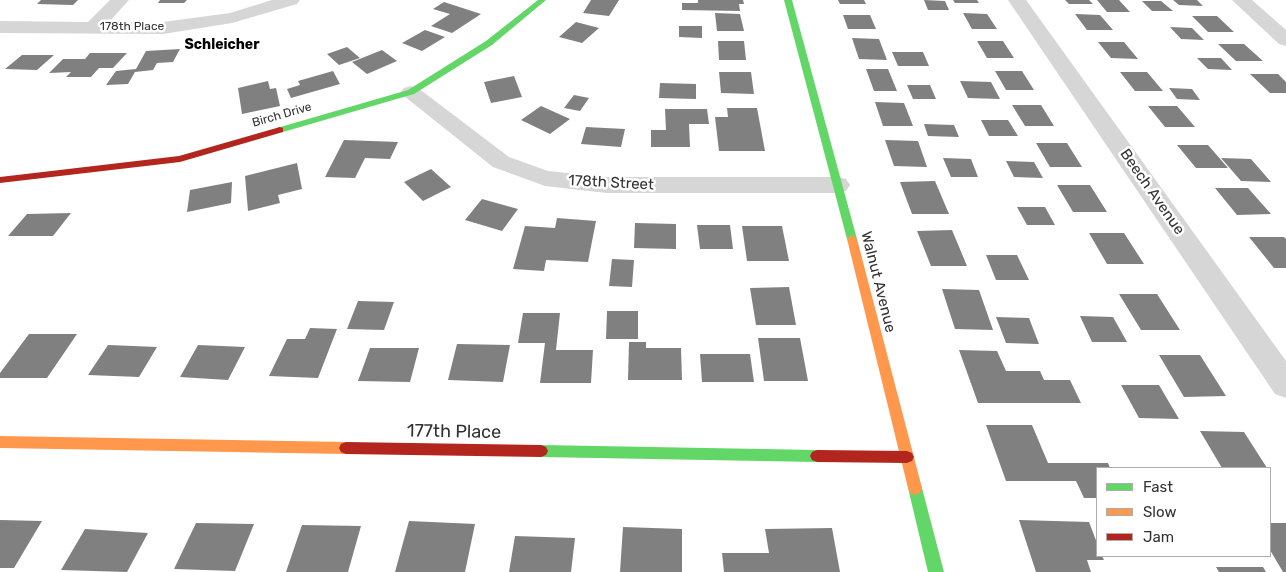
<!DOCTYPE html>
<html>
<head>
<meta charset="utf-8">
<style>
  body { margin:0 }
  #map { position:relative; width:1286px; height:572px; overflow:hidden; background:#fff; font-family:Rubik,sans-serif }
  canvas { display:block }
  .legend { position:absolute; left:1096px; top:467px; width:175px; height:90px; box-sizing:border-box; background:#fff; border:1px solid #adadad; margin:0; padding:6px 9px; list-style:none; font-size:15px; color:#323232 }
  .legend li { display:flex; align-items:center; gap:10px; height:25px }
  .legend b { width:25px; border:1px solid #adadad }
</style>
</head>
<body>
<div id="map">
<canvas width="1286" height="572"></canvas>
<ul class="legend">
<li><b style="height:6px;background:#63d668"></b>Fast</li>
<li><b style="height:6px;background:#ff974d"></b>Slow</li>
<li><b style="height:6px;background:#b3261e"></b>Jam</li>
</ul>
</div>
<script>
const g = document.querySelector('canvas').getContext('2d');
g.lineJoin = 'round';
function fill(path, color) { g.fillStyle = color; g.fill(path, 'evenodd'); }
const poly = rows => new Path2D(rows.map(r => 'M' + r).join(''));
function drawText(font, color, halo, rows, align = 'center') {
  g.font = font + ' Rubik,sans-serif'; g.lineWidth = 5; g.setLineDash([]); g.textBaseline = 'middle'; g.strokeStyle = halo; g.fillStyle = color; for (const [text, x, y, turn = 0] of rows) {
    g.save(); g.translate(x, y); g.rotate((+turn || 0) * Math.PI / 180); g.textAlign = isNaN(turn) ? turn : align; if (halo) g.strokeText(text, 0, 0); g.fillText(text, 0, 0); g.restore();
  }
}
fill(poly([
  [41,0,78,0,73,5,37,4],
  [160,0,187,0,184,3,158,3],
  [591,0,619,0,609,16,583,13],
  [698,0,743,0,744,4,739,4,740,11,682,10,682,3,698,3],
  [838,0,864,0,866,4,840,4],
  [924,0,945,1,949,10,928,10],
  [953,0,977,0,979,3,955,3],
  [1065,0,1089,0,1093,4,1069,4],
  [1097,0,1119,0,1130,12,1107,12],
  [1173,0,1197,0,1203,6,1179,5],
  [1142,1,1161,1,1173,11,1152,11],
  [444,2,481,14,452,33,431,26,450,14,433,9],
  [715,13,740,14,744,31,717,31],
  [963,13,987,14,997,29,972,29],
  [1075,14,1100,15,1113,30,1087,30],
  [843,15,870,15,876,29,848,29],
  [1192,16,1217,16,1234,32,1208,32],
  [576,22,599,28,582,43,559,37],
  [679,26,702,26,702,38,679,37],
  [1170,27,1192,28,1204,40,1181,39],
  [425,30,445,37,422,51,402,43],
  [852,38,879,39,887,60,859,59],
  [718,41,744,41,746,60,719,60],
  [977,41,1003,41,1014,58,987,58],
  [1098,42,1124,42,1138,59,1111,58],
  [1218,44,1244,44,1263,61,1236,61],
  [347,47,360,58,339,65,327,54],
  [180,49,173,62,157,63,153,70,135,72,128,84,106,85,116,71,136,69,146,51],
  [382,50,397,61,367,74,352,62],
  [892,52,923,52,929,66,898,66],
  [90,53,127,53,113,68,99,68,91,77,66,77,71,72,49,73,63,59,85,59],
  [22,55,54,55,37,70,5,69],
  [1197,58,1221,58,1232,70,1208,69],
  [866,69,888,69,897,91,874,91],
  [333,71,340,84,291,98,287,89,300,85,298,81],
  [995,71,1022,71,1034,90,1006,90],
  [719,72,751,72,754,94,721,93],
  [1120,72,1147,72,1163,91,1135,91],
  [1250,74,1278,74,1286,82,1286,93,1270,93],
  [514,76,522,97,491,103,484,82],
  [268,81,270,89,276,88,280,106,242,114,238,88],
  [960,81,991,82,1000,99,968,98],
  [660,83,696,84,696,99,659,98],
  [907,85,930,85,936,99,913,99],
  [1169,88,1192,89,1200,100,1177,99],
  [574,95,589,98,580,111,564,108],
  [875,102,904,103,913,126,883,126],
  [1012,105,1041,105,1054,126,1025,126],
  [541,106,570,119,550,134,521,120],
  [1148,106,1177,106,1195,127,1165,127],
  [727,108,757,108,765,151,719,151,715,117,728,117],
  [665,109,707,109,709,124,689,124,690,147,651,147,651,130,666,130],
  [981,120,1008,120,1018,136,989,136],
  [924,124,954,125,959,137,928,136],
  [586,127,625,129,621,147,581,144],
  [344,140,398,142,390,159,365,158,355,178,325,177],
  [885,140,918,141,927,167,894,166],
  [1036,143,1067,143,1082,167,1050,167],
  [1177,145,1208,145,1228,168,1196,168],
  [943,158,971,159,978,177,951,177],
  [1221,158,1251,159,1271,182,1241,181],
  [1006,161,1034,162,1043,178,1014,177],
  [297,163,302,189,278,195,280,203,248,211,245,176],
  [431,169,451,187,423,201,404,182],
  [935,181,949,214,912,214,900,182],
  [232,182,231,203,187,212,190,190],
  [1057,185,1090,185,1107,212,1073,212],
  [1215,188,1248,188,1271,214,1237,215],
  [482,199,518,209,502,231,465,220],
  [1017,207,1045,207,1055,225,1027,225],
  [71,213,53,236,8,236,27,214],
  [557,218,596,221,588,262,546,260,544,271,513,269,525,226,555,228],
  [635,223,676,224,676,249,634,248],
  [697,225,730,225,733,249,700,249],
  [742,226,782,226,789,261,747,261],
  [952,230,967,266,931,266,917,231],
  [1089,233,1124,233,1144,264,1107,264],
  [1249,237,1284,237,1286,239,1286,268,1274,268],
  [986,255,1017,255,1029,280,996,280],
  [612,259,634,260,632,287,609,286],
  [789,287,796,325,756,325,750,288],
  [942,289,979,290,993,330,955,329],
  [1119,294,1157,294,1180,330,1141,330],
  [358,301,394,302,384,330,347,329],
  [607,311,638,311,638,339,606,339],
  [523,313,560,313,556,350,593,350,591,383,540,383,545,343,518,343],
  [1080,316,1113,317,1127,342,1092,342],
  [996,317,1029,318,1039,344,1006,343],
  [310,328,337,329,318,378,269,376,287,339,305,339],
  [29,334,77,334,47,378,0,378,0,373],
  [758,338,800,338,808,381,764,381],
  [629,342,646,342,646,348,681,348,682,380,628,380],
  [457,344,510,345,503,382,448,380],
  [108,345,157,347,139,377,88,375],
  [198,345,245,347,228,380,180,377],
  [370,348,419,348,410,382,358,381],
  [959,350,997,351,1006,371,1040,371,1044,380,1070,380,1081,403,978,403],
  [700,354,750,354,754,382,702,382],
  [1159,355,1200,355,1226,396,1184,397],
  [1121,385,1159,385,1179,419,1139,418],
  [986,425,1032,425,1048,463,1108,463,1110,468,1097,468,1097,498,1084,498,1076,481,1006,481],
  [1200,431,1244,432,1267,468,1222,468],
  [0,520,42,521,14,568,0,568],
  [1019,520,1089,522,1097,543,1097,556,1102,556,1104,560,1087,560,1091,572,1036,572],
  [409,521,475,524,465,572,395,572],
  [196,523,254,524,235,571,174,569],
  [1270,523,1286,523,1286,572,1283,572,1270,550],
  [302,525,361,526,348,572,286,572],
  [623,527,682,529,682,572,620,572],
  [832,528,840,572,724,572,722,553,769,553,765,529],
  [85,529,148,533,127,572,61,570],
  [515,536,575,538,571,572,509,572],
  [1216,567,1263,567,1266,572,1219,572]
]), '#808080');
fill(poly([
  [110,0,129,0,109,22,163,22,230,13,272,0,300,0,297,4,232,23,163,34,0,33,0,21,88,22,110,0],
  [1008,0,1026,0,1286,361,1286,398,1275,394,1008,0],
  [1232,0,1252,0,1286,30,1286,46,1279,44,1232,0],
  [411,86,418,88,509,157,548,171,607,177,838,177,846,179,850,185,846,191,838,193,607,193,545,186,493,167,404,96,401,92,404,88,411,86]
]), '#d6d6d6');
fill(poly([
  [538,0,546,0,492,45,414,94,283,132,277,132,275,130,277,128,408,90,486,41,538,0],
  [784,0,792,0,857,239,852,243,847,239,784,0],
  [541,445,817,450,822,452,824,456,822,460,817,462,541,457,536,455,534,451,536,447,541,445],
  [915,481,920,483,922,488,944,572,928,572,908,488,910,483,915,481]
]), '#63d668');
fill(poly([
  [852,235,857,239,922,488,920,493,915,495,910,493,908,488,847,239,852,235],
  [0,436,346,442,351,444,353,448,351,452,346,454,0,448,0,436]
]), '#ff974d');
fill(poly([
  [280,127,283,128,283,132,180,162,0,183,0,177,179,156,280,127],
  [346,442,541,445,546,447,548,451,546,455,541,457,346,454,341,452,339,448,341,444,346,442],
  [817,450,907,451,912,453,914,457,912,461,907,463,817,462,812,460,810,456,812,452,817,450]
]), '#b3261e');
drawText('12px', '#323232', '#fff', [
  ["178th Place",132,27],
  ["Birch Drive",282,115,-16]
]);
drawText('bold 14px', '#000', '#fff', [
  ["Schleicher",222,45]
]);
drawText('15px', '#323232', '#fff', [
  ["178th Street",611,183,3],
  ["Beech Avenue",1152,192,55],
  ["Walnut Avenue",878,282,76]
]);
drawText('18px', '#323232', '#fff', [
  ["177th Place",454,432,1]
]);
</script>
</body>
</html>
